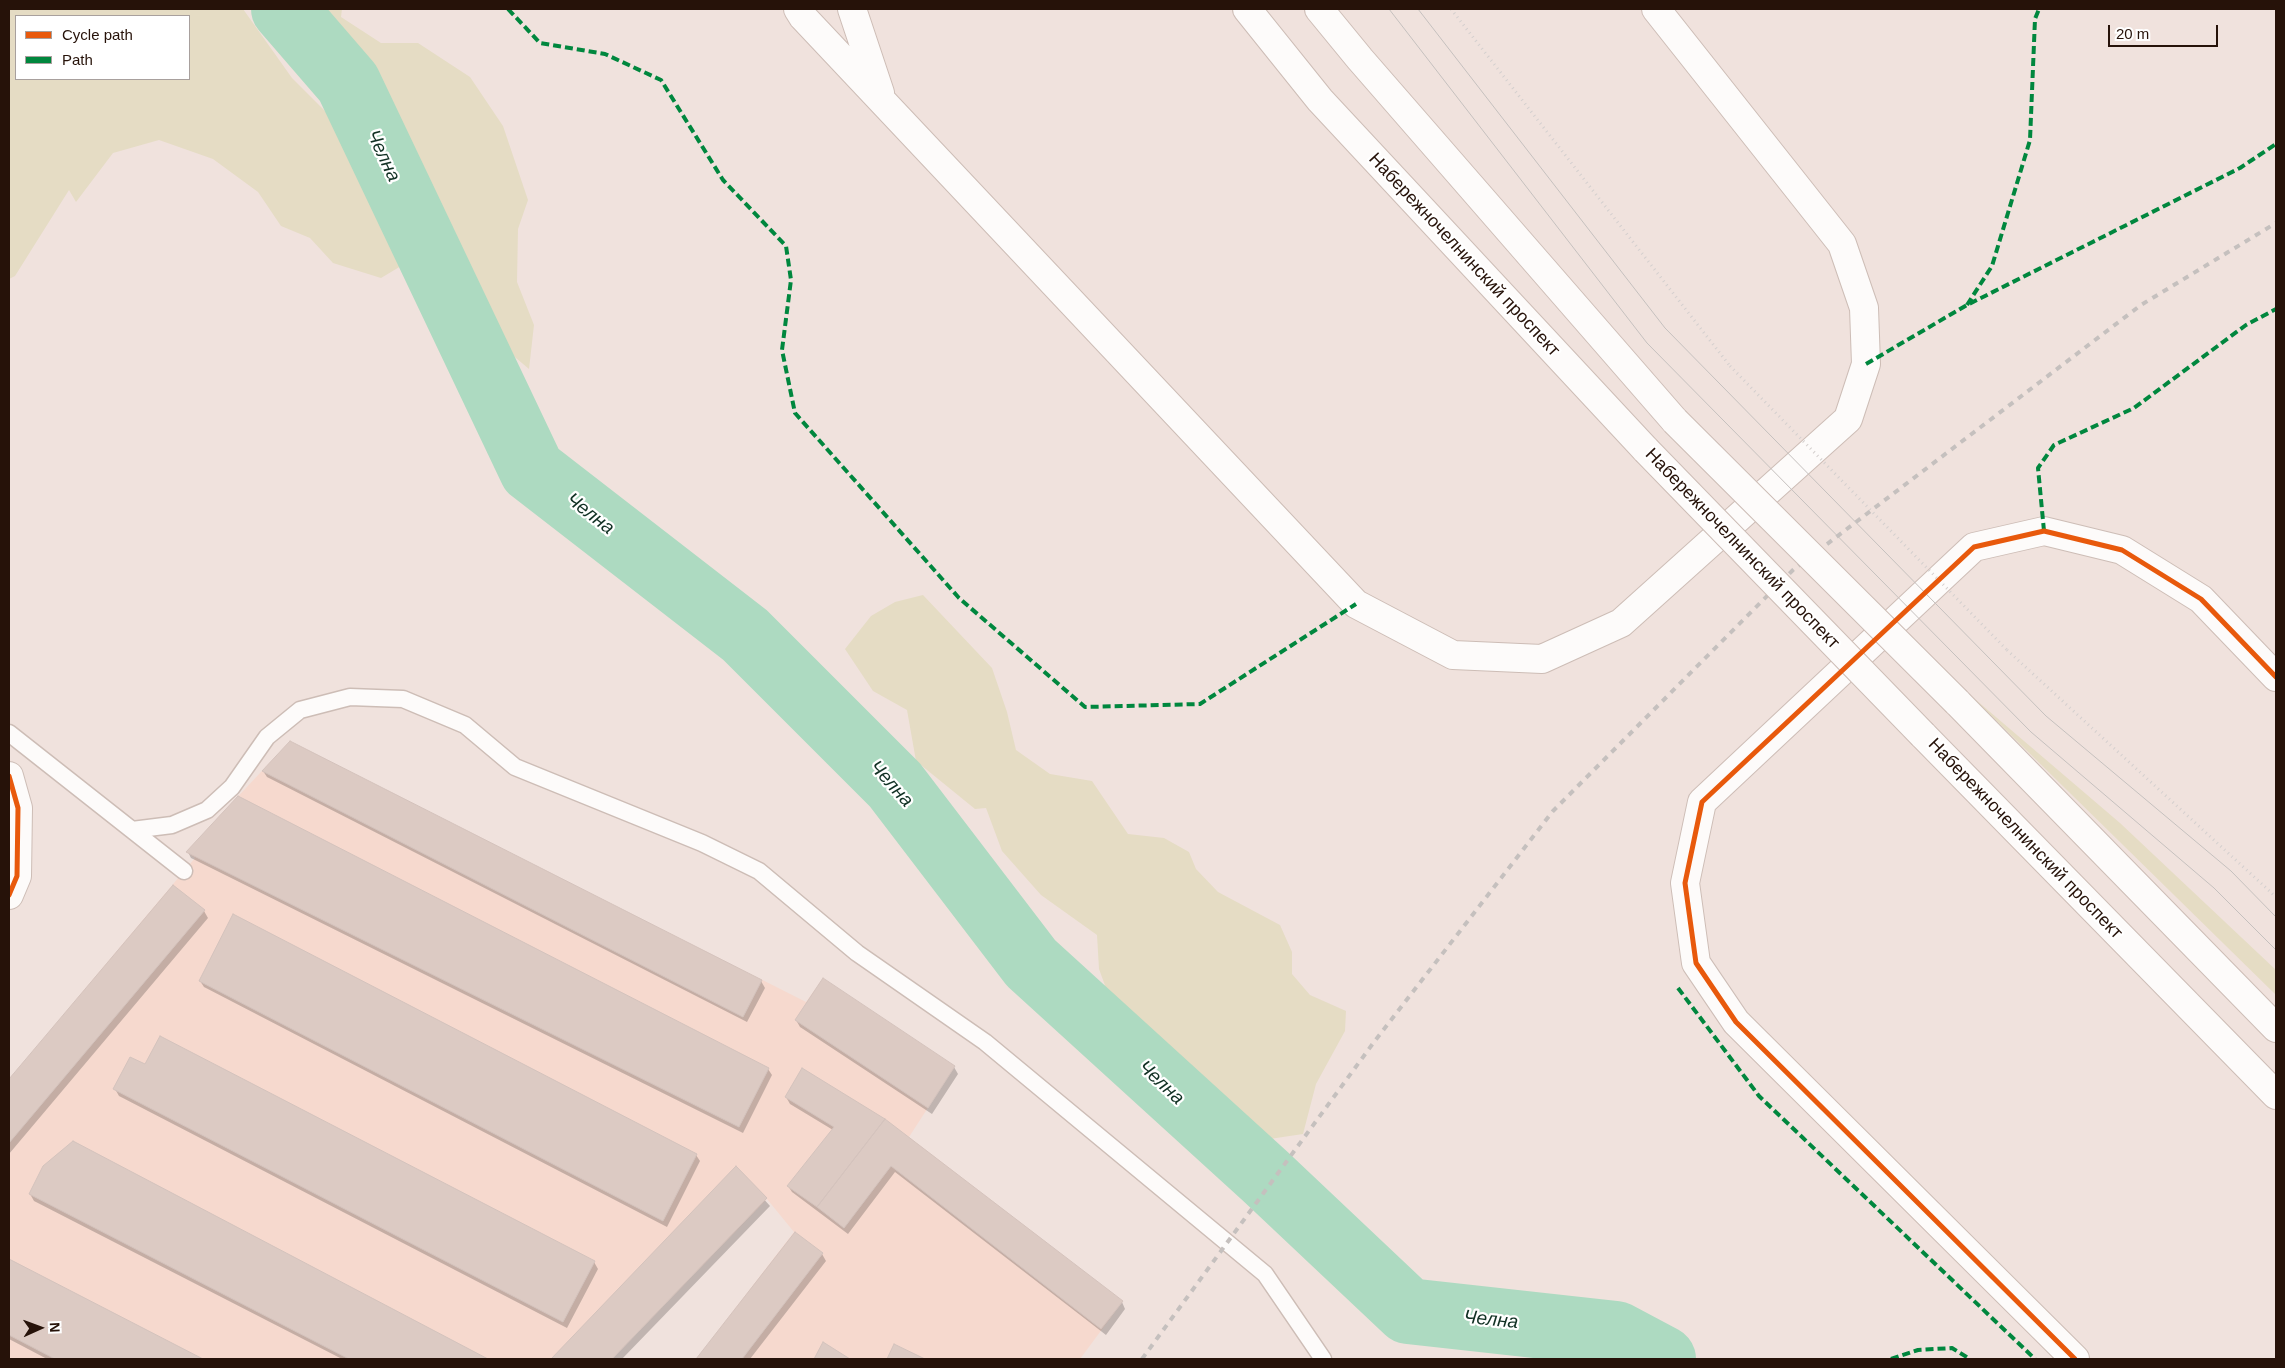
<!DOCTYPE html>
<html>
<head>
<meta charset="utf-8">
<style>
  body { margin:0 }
  #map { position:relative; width:2285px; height:1368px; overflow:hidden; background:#f0e2dd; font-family:Helvetica,sans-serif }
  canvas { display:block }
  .frame { position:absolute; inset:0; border:10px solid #261209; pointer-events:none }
  .legend { position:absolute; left:15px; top:15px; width:175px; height:65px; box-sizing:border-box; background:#fff; border:1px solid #a8a09d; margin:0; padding:6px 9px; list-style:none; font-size:15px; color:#261209 }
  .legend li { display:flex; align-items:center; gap:10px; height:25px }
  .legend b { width:25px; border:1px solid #a8a09d }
  .north { position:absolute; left:15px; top:1303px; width:50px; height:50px; -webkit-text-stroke:4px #fff; paint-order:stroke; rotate:88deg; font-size:14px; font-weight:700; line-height:20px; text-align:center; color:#261209 }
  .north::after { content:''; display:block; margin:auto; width:18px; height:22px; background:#261209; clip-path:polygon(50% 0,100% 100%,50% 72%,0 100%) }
  .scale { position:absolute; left:2108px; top:25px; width:110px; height:22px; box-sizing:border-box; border:2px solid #261209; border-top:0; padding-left:6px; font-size:15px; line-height:18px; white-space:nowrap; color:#261209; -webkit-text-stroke:4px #fff; paint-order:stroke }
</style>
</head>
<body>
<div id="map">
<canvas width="2285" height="1368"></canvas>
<div class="frame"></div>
<ul class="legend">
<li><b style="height:6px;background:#e8590c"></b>Cycle path</li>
<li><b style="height:6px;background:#00873e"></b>Path</li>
</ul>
<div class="north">N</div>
<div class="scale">20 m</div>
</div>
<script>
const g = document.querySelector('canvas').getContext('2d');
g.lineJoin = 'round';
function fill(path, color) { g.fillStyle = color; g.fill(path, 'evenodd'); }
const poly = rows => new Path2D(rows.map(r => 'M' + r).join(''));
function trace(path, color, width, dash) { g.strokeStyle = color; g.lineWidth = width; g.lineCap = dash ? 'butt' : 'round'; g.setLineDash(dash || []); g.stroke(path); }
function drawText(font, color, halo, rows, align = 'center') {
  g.font = font + ' Helvetica,sans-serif'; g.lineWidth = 4.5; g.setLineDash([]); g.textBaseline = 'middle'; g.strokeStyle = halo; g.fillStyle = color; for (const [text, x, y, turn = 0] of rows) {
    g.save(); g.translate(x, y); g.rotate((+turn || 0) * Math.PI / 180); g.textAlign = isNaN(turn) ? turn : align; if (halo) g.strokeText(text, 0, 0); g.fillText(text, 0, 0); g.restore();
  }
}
fill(poly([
  [290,741,806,1002,823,978,955,1066,909,1137,1123,1301,1080,1359,696,1359,794,1232,767,1199,612,1359,9,1359,9,1079,195,858,186,852]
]), '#f6d9ce');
fill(poly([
  [9,9,243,9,292,78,337,123,362,180,392,232,401,266,381,278,333,263,310,238,281,226,258,192,213,159,159,140,113,153,76,202,69,190,15,276,9,279],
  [16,16,189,16,189,79,16,79],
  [264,9,342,9,341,17,381,43,418,43,470,77,503,126,528,200,518,229,517,282,534,325,529,369,490,336,439,203,416,183,381,131,369,100,324,35,281,31],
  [923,595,992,668,1007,712,1016,750,1050,774,1092,781,1128,834,1164,838,1189,852,1196,869,1218,892,1280,925,1292,952,1292,974,1310,995,1346,1011,1345,1031,1316,1084,1303,1134,1263,1140,1222,1097,1158,1037,1110,999,1099,969,1097,935,1041,895,1002,851,986,808,975,809,916,761,907,710,873,691,845,649,871,616,895,602],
  [1969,694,2120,823,2276,970,2276,995]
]), '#e5dcc4');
fill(poly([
  [263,771,761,981,765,988,747,1022,267,777],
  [188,852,768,1069,772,1075,743,1133,191,858],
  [173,886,204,911,208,918,9,1154,9,1081],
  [200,981,696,1155,700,1161,667,1227,204,987],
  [796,1020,954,1067,958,1074,932,1114,800,1027],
  [115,1089,594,1262,598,1269,567,1328,119,1096],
  [786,1097,1122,1302,1125,1309,1106,1335,895,1172,848,1234,792,1192,788,1186,833,1130,790,1104],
  [73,1142,485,1359,342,1359,34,1201,30,1194],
  [736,1168,770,1206,622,1359,553,1359],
  [795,1234,822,1254,826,1261,750,1359,698,1359],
  [9,1260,200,1359,47,1359,9,1339]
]), '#0003');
trace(poly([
  [284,9,348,83,532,470,745,635,895,785,1031,963,1266,1177,1408,1311,1616,1334,1663,1359]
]), '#addac1', 66);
const building = poly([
  [290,741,762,980,743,1017,262,771,290,741],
  [238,796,769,1068,739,1127,186,852,238,796],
  [173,885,205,910,9,1143,9,1079,173,885],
  [233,914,697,1154,663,1221,199,981,233,914],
  [823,978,955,1066,928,1108,795,1020,823,978],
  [160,1036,595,1261,563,1322,113,1089,130,1057,145,1064,160,1036],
  [802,1068,885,1119,817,1207,787,1186,834,1127,785,1097,802,1068],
  [885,1119,1123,1301,1101,1329,891,1166,844,1228,817,1207,885,1119],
  [73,1141,488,1359,349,1359,29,1194,43,1166,73,1141],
  [736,1166,767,1198,612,1359,551,1359,736,1166],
  [795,1232,823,1253,742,1359,696,1359,795,1232],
  [9,1259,203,1359,55,1359,9,1335,9,1259],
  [823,1342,850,1359,814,1359,823,1342],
  [894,1344,925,1359,887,1359,894,1344]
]);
fill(building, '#dccac3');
trace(building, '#d4c3bd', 1);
const service = poly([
  [9,733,184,871],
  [132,830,172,825,207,810,232,787,267,737,300,710,350,697,403,699,465,725,515,767,702,843,759,871,857,953,985,1042,1265,1274,1323,1359]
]);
const minor = poly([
  [9,776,18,808,17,876,9,895]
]);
const tertiary = poly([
  [2075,1359,1736,1022,1696,963,1685,883,1702,802,1974,547,2044,531,2122,550,2201,599,2276,677]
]);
const primary = poly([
  [798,9,803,17,1356,604,1453,655,1542,659,1621,623,1848,419,1866,364,1864,308,1842,244,1656,9],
  [852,9,880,93],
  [1247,9,1320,100,1646,450],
  [1319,9,1360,59,1675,421],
  [1957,702,2276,1028],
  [1923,735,2276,1095]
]);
trace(service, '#cdbdb6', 19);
trace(minor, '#cdbdb6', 30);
trace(tertiary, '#cdbdb6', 30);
trace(primary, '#cdbdb6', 30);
trace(poly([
  [1451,9,1730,366],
  [2007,650,2276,897]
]), '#d4cfce', 3, [1, 4]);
trace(service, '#fdfbfa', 16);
trace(minor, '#fdfbfa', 28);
trace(tertiary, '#fdfbfa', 28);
trace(primary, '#fdfbfa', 28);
trace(poly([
  [1389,9,1647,343,2031,732,2214,888,2276,950],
  [1418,9,1665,328,2046,716,2231,871,2276,917]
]), '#c5c0be', 1);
trace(poly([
  [1142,1359,1374,1042,1553,811,1793,570,2141,305,2276,223]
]), '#c5c0be', 4, [6, 6]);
const primaryBridge = poly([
  [1675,421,1957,702],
  [1646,450,1923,735]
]);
trace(primaryBridge, '#cdbdb6', 30, []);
trace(poly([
  [1730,366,2007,650]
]), '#d4cfce', 3, [1, 4]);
trace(primaryBridge, '#fdfbfa', 28);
trace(poly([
  [508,9,540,43,605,54,661,80,723,180,786,246,791,280,782,350,795,413,959,598,1085,707,1200,704,1356,604],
  [1967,305,1992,266,2030,140,2035,19,2039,9],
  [1866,364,1967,305,2240,168,2276,144],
  [2044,531,2038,468,2054,445,2134,408,2246,325,2276,309],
  [1678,988,1759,1096,2035,1359],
  [1891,1359,1918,1350,1952,1348,1970,1359]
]), '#00873e', 4, [8, 4]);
trace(poly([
  [9,776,18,808,17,876,9,895],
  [2075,1359,1736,1022,1696,963,1685,883,1702,802,1974,547,2044,531,2122,550,2201,599,2276,677]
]), '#e8590c', 5);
drawText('18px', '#261209', '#fff', [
  ["Набережночелнинский проспект",1464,255,47],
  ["Набережночелнинский проспект",1742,549,46],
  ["Набережночелнинский проспект",2025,839,46]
]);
drawText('italic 19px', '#113124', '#fff', [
  ["Челна",383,156,65],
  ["Челна",590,514,38],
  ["Челна",891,784,48],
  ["Челна",1161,1083,43],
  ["Челна",1491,1320,6]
]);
</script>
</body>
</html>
